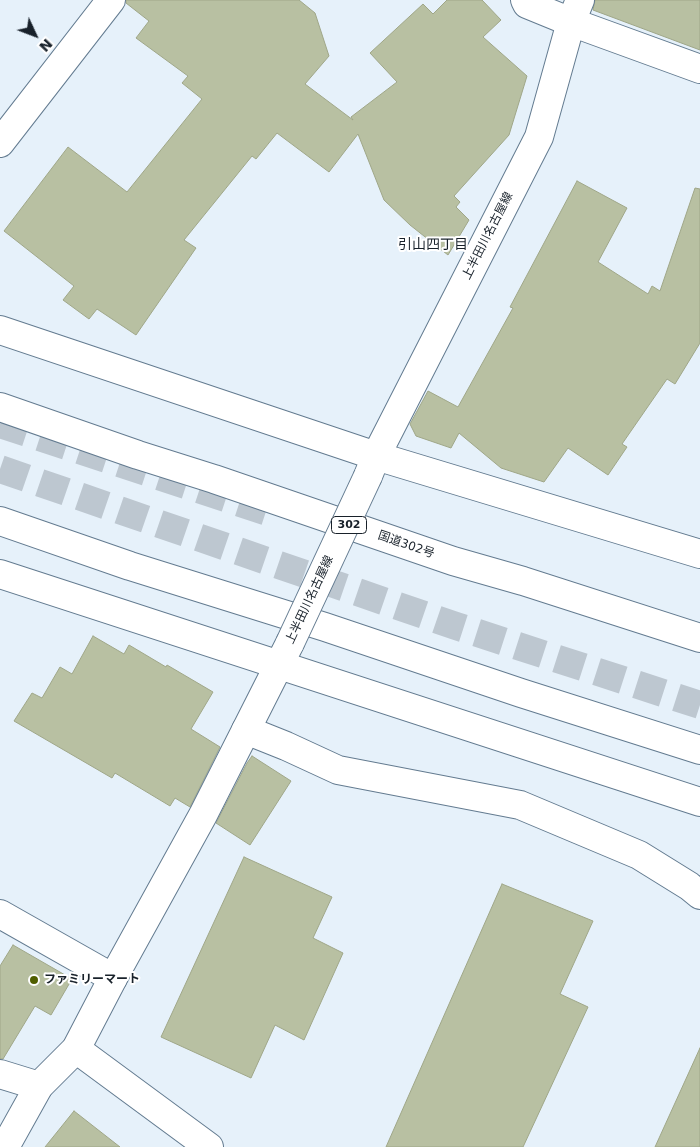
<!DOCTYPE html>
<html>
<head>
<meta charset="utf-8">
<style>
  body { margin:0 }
  #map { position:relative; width:700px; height:1147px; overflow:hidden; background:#e6f1fa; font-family:"DejaVu Sans",sans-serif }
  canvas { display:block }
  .north { position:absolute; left:10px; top:10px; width:50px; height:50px; -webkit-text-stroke:4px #fff; paint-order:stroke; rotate:133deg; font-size:14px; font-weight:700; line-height:20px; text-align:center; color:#18212a }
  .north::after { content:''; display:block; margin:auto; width:18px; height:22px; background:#18212a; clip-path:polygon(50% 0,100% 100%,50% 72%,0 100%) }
</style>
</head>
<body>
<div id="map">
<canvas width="700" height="1147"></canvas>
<div class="north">N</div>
</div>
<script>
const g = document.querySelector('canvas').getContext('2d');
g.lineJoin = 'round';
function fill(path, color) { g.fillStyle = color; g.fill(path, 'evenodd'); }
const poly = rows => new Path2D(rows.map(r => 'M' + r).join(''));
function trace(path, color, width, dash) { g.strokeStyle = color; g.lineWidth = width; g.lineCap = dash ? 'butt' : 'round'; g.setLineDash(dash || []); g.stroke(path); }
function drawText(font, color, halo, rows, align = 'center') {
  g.font = font + ' "DejaVu Sans","Noto Sans JP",sans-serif'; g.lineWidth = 4; g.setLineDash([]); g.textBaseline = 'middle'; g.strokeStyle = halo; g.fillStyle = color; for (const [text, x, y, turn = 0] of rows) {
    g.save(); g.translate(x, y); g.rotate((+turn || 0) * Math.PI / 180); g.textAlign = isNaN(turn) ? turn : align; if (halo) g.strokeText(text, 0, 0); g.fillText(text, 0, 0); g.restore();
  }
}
const building = poly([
  [126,0,299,0,315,13,329,56,305,84,353,120,351,117,397,82,370,53,423,4,433,14,447,0,482,0,501,20,483,37,527,76,509,135,454,196,460,202,456,207,469,220,448,255,410,225,384,200,358,134,329,172,277,133,256,159,252,156,184,240,196,248,136,335,97,309,89,319,63,300,74,286,4,231,68,147,127,192,202,99,182,83,188,76,136,38,149,21,126,3,126,0],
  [595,0,700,0,700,50,593,10,595,0],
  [577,181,627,208,598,262,648,294,652,286,660,291,695,188,700,189,700,343,675,384,667,379,622,444,627,447,608,475,568,448,544,482,501,468,459,433,451,448,416,436,410,424,428,391,458,407,513,308,510,307,577,181],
  [93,636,124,654,129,645,166,667,167,665,213,692,191,729,220,747,190,807,175,798,170,806,115,773,112,778,14,721,32,693,42,698,60,667,72,674,93,636],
  [252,756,291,781,250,845,216,823,247,763,252,756],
  [244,857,332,897,313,938,343,953,304,1040,275,1025,251,1078,161,1037,244,857],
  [502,884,593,921,560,994,588,1007,523,1147,386,1147,502,884],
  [13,945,72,979,51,1015,35,1006,3,1059,0,1059,0,966,13,945],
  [700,1048,700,1147,655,1147,700,1048],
  [74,1111,120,1147,45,1147,74,1111]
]);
fill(building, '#b8c0a2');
trace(building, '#9fa688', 1);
trace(poly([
  [0,424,274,514],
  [0,469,456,626,700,705]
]), '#bdc7d0', 28, [28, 14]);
const minor = poly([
  [525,0,527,4,571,22,700,69],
  [0,143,111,0],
  [0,330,376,456,700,554],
  [0,574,700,802],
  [246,730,286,746,338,770,520,805,639,855,689,886,700,895],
  [0,914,113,978],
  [76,1049,209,1147],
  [0,1074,39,1086]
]);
const major = poly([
  [368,476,376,456,539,137,571,22,580,0],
  [5,1147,39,1086,76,1049,113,978,203,815,290,643]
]);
const highway = poly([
  [0,407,138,455,214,479,453,561,523,581,700,638],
  [0,521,130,566,325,627,521,693,700,750]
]);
trace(minor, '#637b90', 30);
trace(major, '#637b90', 30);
trace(highway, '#637b90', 30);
trace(minor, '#fff', 28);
trace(major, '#fff', 28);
trace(highway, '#fff', 28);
const majorBridge = poly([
  [290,643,368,476]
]);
trace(majorBridge, '#637b90', 30, []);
trace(majorBridge, '#fff', 28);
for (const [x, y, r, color] of [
  [34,980,5,"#505e00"]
]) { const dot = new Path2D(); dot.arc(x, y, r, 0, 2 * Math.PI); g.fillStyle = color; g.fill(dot); trace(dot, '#fff', 2); }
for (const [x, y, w] of [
  [349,525,35]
]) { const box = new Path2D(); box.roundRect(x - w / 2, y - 8.5, w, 17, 4); g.fillStyle = '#fff'; g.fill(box); trace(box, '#18212a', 1); }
drawText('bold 11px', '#18212a', null, [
  ["302",349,525]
]);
drawText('12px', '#18212a', '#fff', [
  ["上半田川名古屋線",488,236,-63],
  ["国道302号",406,545,19],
  ["上半田川名古屋線",310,600,-65]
]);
drawText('bold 12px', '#18212a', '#fff', [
  ["ファミリーマート",44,980]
], 'left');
drawText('14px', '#18212a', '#fff', [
  ["引山四丁目",433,245]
]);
</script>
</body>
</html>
